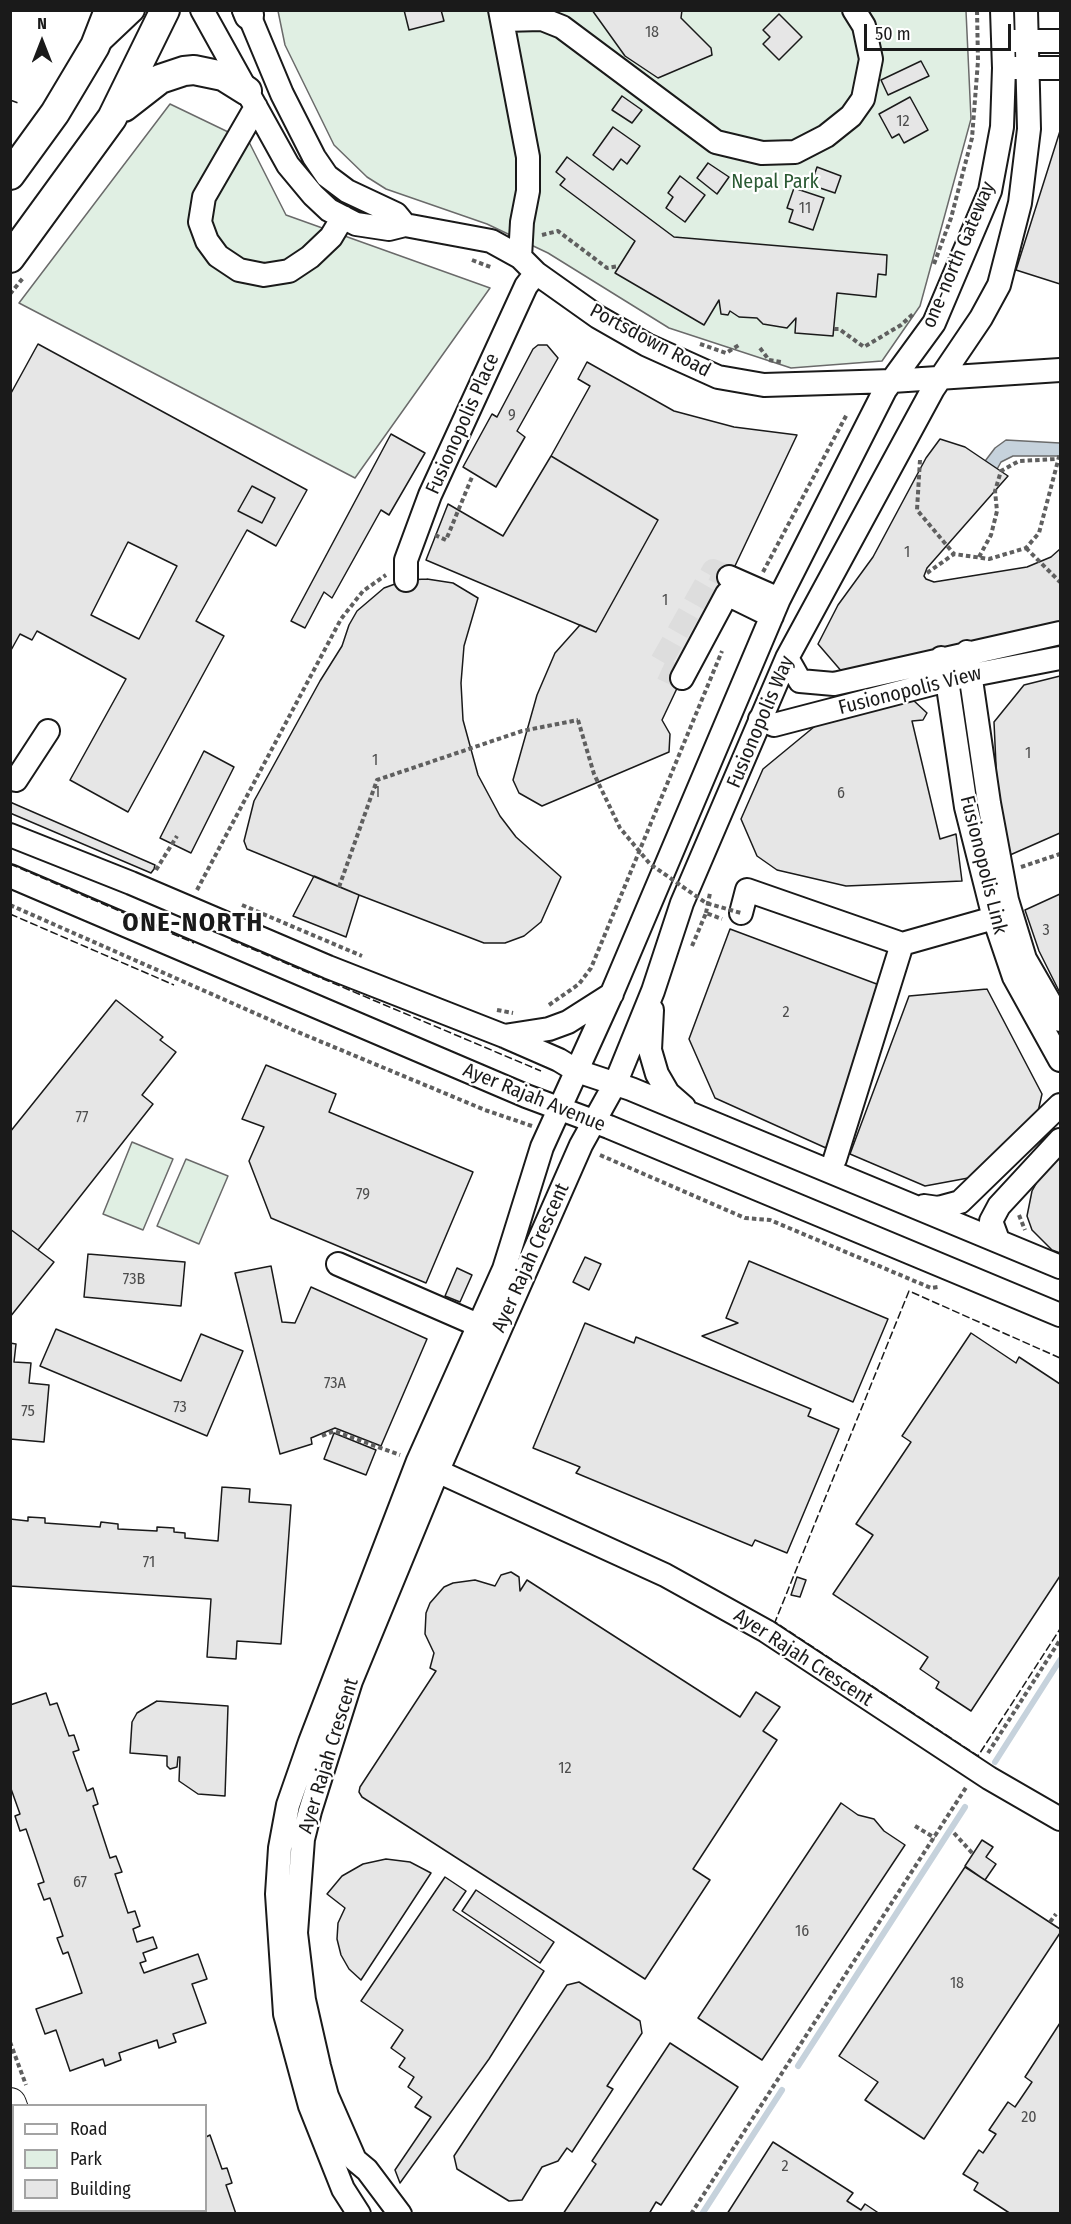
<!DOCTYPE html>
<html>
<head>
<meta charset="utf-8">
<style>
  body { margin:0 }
  #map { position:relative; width:1071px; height:2224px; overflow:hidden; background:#fff; font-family:"Fira Sans Condensed",sans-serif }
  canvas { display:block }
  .frame { position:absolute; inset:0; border:12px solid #1a1a1a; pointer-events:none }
  .legend { position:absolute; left:12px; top:2104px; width:195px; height:108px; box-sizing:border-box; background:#fff; border:2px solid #a3a3a3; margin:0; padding:8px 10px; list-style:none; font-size:18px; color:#1a1a1a }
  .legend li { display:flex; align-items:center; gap:12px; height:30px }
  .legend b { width:30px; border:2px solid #a3a3a3 }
  .north { position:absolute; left:12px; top:12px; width:60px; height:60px; -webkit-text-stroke:4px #fff; paint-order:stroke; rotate:0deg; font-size:16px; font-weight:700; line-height:24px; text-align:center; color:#1a1a1a }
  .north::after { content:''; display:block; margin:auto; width:21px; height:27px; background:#1a1a1a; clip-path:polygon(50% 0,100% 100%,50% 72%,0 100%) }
  .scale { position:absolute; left:864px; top:24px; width:147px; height:27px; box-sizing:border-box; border:3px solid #1a1a1a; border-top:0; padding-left:8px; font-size:18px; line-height:21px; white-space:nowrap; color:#1a1a1a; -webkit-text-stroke:4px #fff; paint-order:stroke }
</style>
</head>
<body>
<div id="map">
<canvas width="1071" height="2224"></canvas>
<div class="frame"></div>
<ul class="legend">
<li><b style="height:8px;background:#fff"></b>Road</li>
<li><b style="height:16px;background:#e0efe3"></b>Park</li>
<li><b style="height:16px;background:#e6e6e6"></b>Building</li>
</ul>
<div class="north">N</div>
<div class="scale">50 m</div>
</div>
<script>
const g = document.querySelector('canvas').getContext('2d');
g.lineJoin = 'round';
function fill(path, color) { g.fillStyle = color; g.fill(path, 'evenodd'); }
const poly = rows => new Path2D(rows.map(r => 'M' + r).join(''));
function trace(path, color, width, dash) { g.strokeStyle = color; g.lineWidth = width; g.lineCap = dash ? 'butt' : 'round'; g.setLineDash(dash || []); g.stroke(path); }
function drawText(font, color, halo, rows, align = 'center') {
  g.font = font + ' "Fira Sans Condensed",sans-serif'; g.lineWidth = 4.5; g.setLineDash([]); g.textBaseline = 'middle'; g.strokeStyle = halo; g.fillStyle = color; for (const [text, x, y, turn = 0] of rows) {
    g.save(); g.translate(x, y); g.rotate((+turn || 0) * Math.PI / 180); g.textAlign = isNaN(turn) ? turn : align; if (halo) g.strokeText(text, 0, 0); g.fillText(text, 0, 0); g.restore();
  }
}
const green = poly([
  [278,11,966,11,971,119,920,306,882,361,791,368,669,328,548,253,487,224,386,189,367,177,334,145,285,45,278,11],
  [170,104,249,142,286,215,490,288,355,478,19,303,170,104],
  [132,1142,173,1159,143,1230,103,1214,132,1142],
  [186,1159,228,1176,199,1244,157,1226,186,1159]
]);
fill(green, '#e0efe3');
trace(green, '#6a6a6a', 1.5);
const water = poly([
  [1006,440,1060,443,1060,456,1013,456,1001,462,974,511,976,473,995,448,1006,440]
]);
fill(water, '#c6d2dc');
trace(water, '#6a6a6a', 1.5);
trace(poly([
  [995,1762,1060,1660],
  [798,2066,965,1807],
  [702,2214,782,2090]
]), '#c6d2dc', 6);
const building = poly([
  [404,10,441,10,444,21,409,30,404,10],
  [592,10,682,10,681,18,711,48,712,55,658,78,625,56,592,10],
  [779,14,802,37,779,60,763,44,770,37,763,30,779,14],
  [921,61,929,76,888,95,881,80,921,61],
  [622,96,642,110,632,123,612,110,622,96],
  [910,97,928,130,904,143,899,134,892,138,879,114,910,97],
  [613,127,640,146,627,164,621,159,613,170,593,155,613,127],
  [1060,131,1060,284,1016,270,1060,131],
  [567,157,674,237,887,255,886,275,878,274,876,297,837,293,833,336,795,333,796,318,787,328,763,324,757,318,739,317,730,311,728,315,721,314,719,300,704,325,615,273,635,241,560,185,565,179,556,172,567,157],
  [708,163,729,177,717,194,697,178,708,163],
  [817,167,841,176,835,193,811,185,817,167],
  [680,176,705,195,685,222,666,208,673,197,668,193,680,176],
  [794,188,824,198,813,230,789,222,793,210,787,208,794,188],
  [38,344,307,490,276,546,247,530,196,621,224,636,128,812,70,780,126,679,37,631,32,640,20,634,10,652,10,395,38,344],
  [252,486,275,498,262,523,238,511,252,486],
  [128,542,177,566,139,639,91,615,128,542],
  [538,345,547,345,558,358,517,431,525,437,496,487,463,467,492,414,497,417,533,349,538,345],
  [587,362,674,411,734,427,797,435,662,720,670,734,669,752,542,806,519,793,513,780,537,695,555,653,580,625,596,632,658,520,551,456,590,386,578,379,587,362],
  [391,434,425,453,389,515,381,510,332,598,324,592,305,628,291,621,391,434],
  [940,439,965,447,1008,476,927,568,924,576,926,579,934,582,1027,567,1051,557,1060,549,1060,624,843,673,818,644,838,605,873,557,926,458,940,439],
  [551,456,658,520,596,632,426,560,448,504,503,536,551,456],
  [252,486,275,498,262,523,238,511,252,486],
  [427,579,453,583,478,598,464,646,461,683,463,720,478,775,500,816,516,837,561,877,541,922,524,936,505,943,484,943,359,895,247,849,244,841,254,801,320,681,342,646,349,625,357,611,384,588,406,580,427,579],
  [1060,676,1060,833,1010,855,997,787,994,722,1024,685,1060,676],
  [913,700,927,713,923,720,912,721,940,839,956,834,962,881,846,886,777,870,757,856,741,819,763,769,820,722,913,700],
  [204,751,234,767,191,853,160,838,204,751],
  [10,802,155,865,154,869,151,873,10,813,10,802],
  [314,876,359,895,346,937,293,916,314,876],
  [1060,894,1060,993,1039,951,1025,910,1060,894],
  [730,929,882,986,826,1148,715,1098,689,1039,730,929],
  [987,989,1042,1094,1037,1116,979,1176,925,1186,850,1154,909,996,987,989],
  [116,1000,163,1037,160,1040,176,1052,142,1095,153,1104,38,1250,10,1229,10,1132,116,1000],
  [266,1065,336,1094,329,1112,473,1172,426,1283,271,1218,249,1161,264,1127,242,1119,266,1065],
  [1060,1151,1060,1253,1052,1250,1032,1230,1027,1216,1032,1191,1047,1164,1060,1151],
  [10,1229,54,1262,10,1317,10,1229],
  [88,1254,185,1262,181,1306,84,1297,88,1254],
  [585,1257,601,1264,589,1290,573,1282,585,1257],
  [749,1261,888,1319,853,1402,702,1336,738,1323,726,1318,749,1261],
  [271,1266,282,1322,295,1323,311,1287,427,1339,381,1446,335,1428,311,1438,312,1444,280,1454,235,1273,271,1266],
  [457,1268,472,1275,460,1302,445,1296,457,1268],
  [585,1323,634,1343,636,1337,811,1409,808,1416,839,1429,787,1553,755,1540,752,1546,576,1473,580,1467,533,1448,585,1323],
  [56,1329,181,1381,201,1334,243,1351,207,1436,40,1366,56,1329],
  [971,1333,1016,1363,1019,1357,1060,1384,1060,1576,971,1711,936,1688,939,1682,920,1669,928,1657,833,1594,873,1535,856,1524,911,1442,902,1436,971,1333],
  [10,1343,16,1344,14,1362,31,1363,29,1383,49,1385,44,1442,10,1439,10,1343],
  [334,1433,376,1450,366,1475,324,1459,334,1433],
  [222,1487,250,1489,249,1502,291,1505,281,1644,237,1641,236,1659,207,1657,211,1599,10,1586,10,1519,28,1521,28,1517,45,1518,45,1523,100,1527,101,1522,118,1524,118,1529,157,1531,157,1527,174,1528,174,1532,185,1533,185,1538,218,1541,222,1487],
  [511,1572,519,1577,520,1591,527,1580,740,1717,756,1692,780,1707,763,1731,777,1740,693,1869,710,1880,645,1979,362,1797,359,1792,360,1787,436,1671,430,1668,434,1653,425,1634,426,1613,430,1603,444,1587,453,1583,475,1580,495,1586,501,1575,511,1572],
  [797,1577,806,1580,800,1597,791,1595,797,1577],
  [46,1693,50,1705,57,1703,69,1736,74,1735,79,1750,73,1752,87,1791,93,1788,98,1804,93,1806,110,1858,116,1856,122,1872,115,1874,128,1913,135,1911,140,1926,133,1929,137,1942,153,1937,157,1948,143,1953,146,1961,140,1963,144,1973,198,1954,207,1979,192,1984,206,2023,173,2034,176,2042,159,2048,157,2040,119,2053,121,2060,105,2066,103,2059,70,2071,56,2030,45,2034,36,2009,82,1993,68,1952,63,1954,57,1938,63,1936,50,1898,44,1900,38,1884,44,1882,26,1829,20,1831,15,1816,20,1814,10,1786,10,1705,46,1693],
  [157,1701,228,1706,225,1796,198,1794,179,1781,180,1757,178,1757,177,1767,170,1769,167,1766,167,1756,130,1753,132,1722,137,1713,157,1701],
  [841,1803,858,1815,874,1819,884,1831,905,1845,762,2060,698,2018,841,1803],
  [982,1840,993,1847,986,1857,996,1864,985,1880,965,1866,982,1840],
  [386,1859,410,1862,431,1873,361,1980,349,1969,341,1955,337,1939,338,1923,345,1908,327,1894,342,1876,363,1864,386,1859],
  [965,1867,1060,1929,1060,1933,924,2139,865,2100,878,2082,839,2056,965,1867],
  [445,1877,466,1891,453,1910,544,1971,489,2059,400,2183,395,2170,431,2117,415,2107,422,2097,408,2087,414,2077,399,2067,405,2058,391,2048,403,2030,361,2001,445,1877],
  [476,1890,554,1942,540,1963,462,1911,476,1890],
  [579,1982,640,2021,642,2033,607,2086,613,2089,572,2152,567,2148,558,2161,542,2167,522,2200,509,2201,457,2169,454,2156,567,1985,579,1982],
  [1060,2023,1060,2214,1011,2214,974,2190,978,2183,963,2174,979,2150,983,2153,996,2134,989,2130,1008,2102,1015,2107,1032,2082,1025,2077,1060,2023],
  [670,2043,738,2087,661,2205,656,2202,649,2214,563,2214,596,2164,592,2161,670,2043],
  [210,2135,222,2169,227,2168,232,2183,226,2185,236,2214,161,2214,160,2210,206,2210,206,2137,210,2135],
  [773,2142,853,2193,847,2201,861,2210,865,2204,880,2214,727,2214,773,2142]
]);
fill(building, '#e6e6e6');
trace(building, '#1a1a1a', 1.5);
trace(poly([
  [682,678,658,667,713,570,729,577]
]), '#ddd', 22, [22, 11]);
const minor = poly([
  [202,10,288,165,313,195,329,210,356,224,389,229,405,225,491,241,520,257,536,273,598,317,647,345,718,377,764,385,892,381,1060,370],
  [244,10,249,15,282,94,314,157,327,176,347,191,396,214,405,225],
  [500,10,528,157,528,191,522,222,520,257],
  [503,20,542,19,562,27,716,142,762,153,795,152,826,136,851,116,863,99,871,59,864,26,854,10],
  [1014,41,1060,41],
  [96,45,133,10],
  [1015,68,1060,68],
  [256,107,204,197,200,222,207,241,218,256,239,270,264,275,289,271,310,257,331,237,343,217],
  [729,577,779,599],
  [406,580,406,560,430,495,526,286,536,273],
  [967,652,989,803,1007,900,1025,959,1060,1020],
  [787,658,800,681,834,684,1060,633],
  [941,658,947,680,966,807,994,918,1014,977,1060,1060],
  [682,678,727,594,772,616],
  [760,719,774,725,947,680,1060,658],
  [16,780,48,731],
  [10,835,131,883,328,967,504,1036,559,1060,577,1071,631,1089,1060,1267],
  [10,876,526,1096,609,1127,1060,1315],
  [741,913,747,890,902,944,835,1159],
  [902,944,994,918],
  [652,1010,650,1050,657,1074,668,1093,684,1107],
  [504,1036,549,1029,568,1022,612,994],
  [924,1206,938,1208,960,1202,1060,1105],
  [998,1240,991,1221,999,1206,1060,1140],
  [338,1264,478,1325],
  [424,1465,665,1575,766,1631,989,1778,1060,1819],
  [359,2214,343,2189,310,2106,285,2014,277,1894,280,1848,288,1805,310,1742,418,1461,504,1269,542,1147,612,993,779,599,885,390,934,323,990,191,1002,127,1004,68,1002,10],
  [400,2214,367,2170,355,2160,327,2096,319,2066,304,2000,296,1933,303,1839,310,1811,351,1681,438,1470,581,1145,616,1082,653,991,682,903,787,658,933,389,981,318,999,285,1020,203,1029,129,1026,10]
]);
const major = poly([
  [247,10,249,15],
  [124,107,160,79,184,71,194,70,223,76,247,91],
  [10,175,55,113,95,46,109,10],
  [10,258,112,118,165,10]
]);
const highway = poly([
  [10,2104,14,2115],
  [41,2210,41,2214]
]);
trace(minor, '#1a1a1a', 26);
trace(major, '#1a1a1a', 32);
trace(highway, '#1a1a1a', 34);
trace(poly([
  [542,235,558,231,607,268,619,266],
  [472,260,493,268],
  [934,264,951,218,972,138,978,61,977,10],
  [10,294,23,278],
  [834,329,839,329,864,347,901,325,913,314],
  [700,344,726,353,739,345],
  [760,348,769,360,781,362],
  [920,460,917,510,954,554],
  [435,535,446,540,472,477],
  [1026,548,1060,582],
  [979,557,991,535,997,511,995,491,1001,471,1019,461,1057,459],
  [763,572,847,414],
  [927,573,954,554,989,559,1026,548,1039,533,1060,453],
  [1021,867,1060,854],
  [156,870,177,836],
  [339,887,377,780,522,731,578,720],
  [197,890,341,619,363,591,386,575],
  [10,905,293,1030,485,1110,532,1126],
  [242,905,362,956],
  [706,913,710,893],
  [692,946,706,913,722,919],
  [549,1005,579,984,591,968,722,651],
  [497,1010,513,1013],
  [600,1155,745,1218,770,1220,931,1288,938,1287],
  [1019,1215,1025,1230],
  [322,1436,334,1431,400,1455],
  [988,1753,1060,1640],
  [915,1826,935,1838],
  [954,1833,973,1854],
  [1050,1922,1056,1914],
  [10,2042,26,2085],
  [691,2214,967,1786]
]), '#5f5f5f', 4, [4.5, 3]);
trace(minor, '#fff', 22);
trace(major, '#fff', 28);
trace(highway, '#fff', 32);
trace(poly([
  [578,720,594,774,620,828,650,864,706,903,741,913]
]), '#5f5f5f', 4, [4.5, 3]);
trace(poly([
  [10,100,18,103],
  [10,864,194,943],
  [10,914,174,985],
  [231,940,541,1071],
  [1060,1358,909,1291,775,1622,978,1756,1060,1629]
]), '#1a1a1a', 1.5, [8, 3]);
drawText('16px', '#4d4d4d', null, [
  ["18",652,33],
  ["12",903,122],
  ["11",805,209],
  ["9",512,416],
  ["1",907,553],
  ["1",665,601],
  ["1",1028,754],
  ["1",375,761],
  ["1",377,793],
  ["6",841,794],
  ["3",1046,931],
  ["2",786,1013],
  ["77",82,1118],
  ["79",363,1195],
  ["73B",134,1280],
  ["73A",335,1384],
  ["73",180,1408],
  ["75",28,1412],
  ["71",149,1563],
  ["12",565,1769],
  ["67",80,1883],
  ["16",802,1932],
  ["18",957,1984],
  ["20",1029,2118],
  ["2",785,2167]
]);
drawText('20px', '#2b5a34', '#fff', [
  ["Nepal Park",775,182]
]);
drawText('20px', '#1a1a1a', '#fff', [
  ["one-north Gateway",959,255,-67],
  ["Portsdown Road",650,341,28],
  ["Fusionopolis Place",463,424,-66],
  ["Fusionopolis View",910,691,-14],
  ["Fusionopolis Way",761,722,-67],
  ["Fusionopolis Link",983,865,76],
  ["Ayer Rajah Avenue",534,1098,22],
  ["Ayer Rajah Crescent",531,1258,-66],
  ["Ayer Rajah Crescent",803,1658,33],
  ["Ayer Rajah Crescent",329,1756,-73]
]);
g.letterSpacing = '1.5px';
drawText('bold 26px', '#1a1a1a', '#fff', [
  ["ONE-NORTH",193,924]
]);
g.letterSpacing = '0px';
</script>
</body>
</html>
